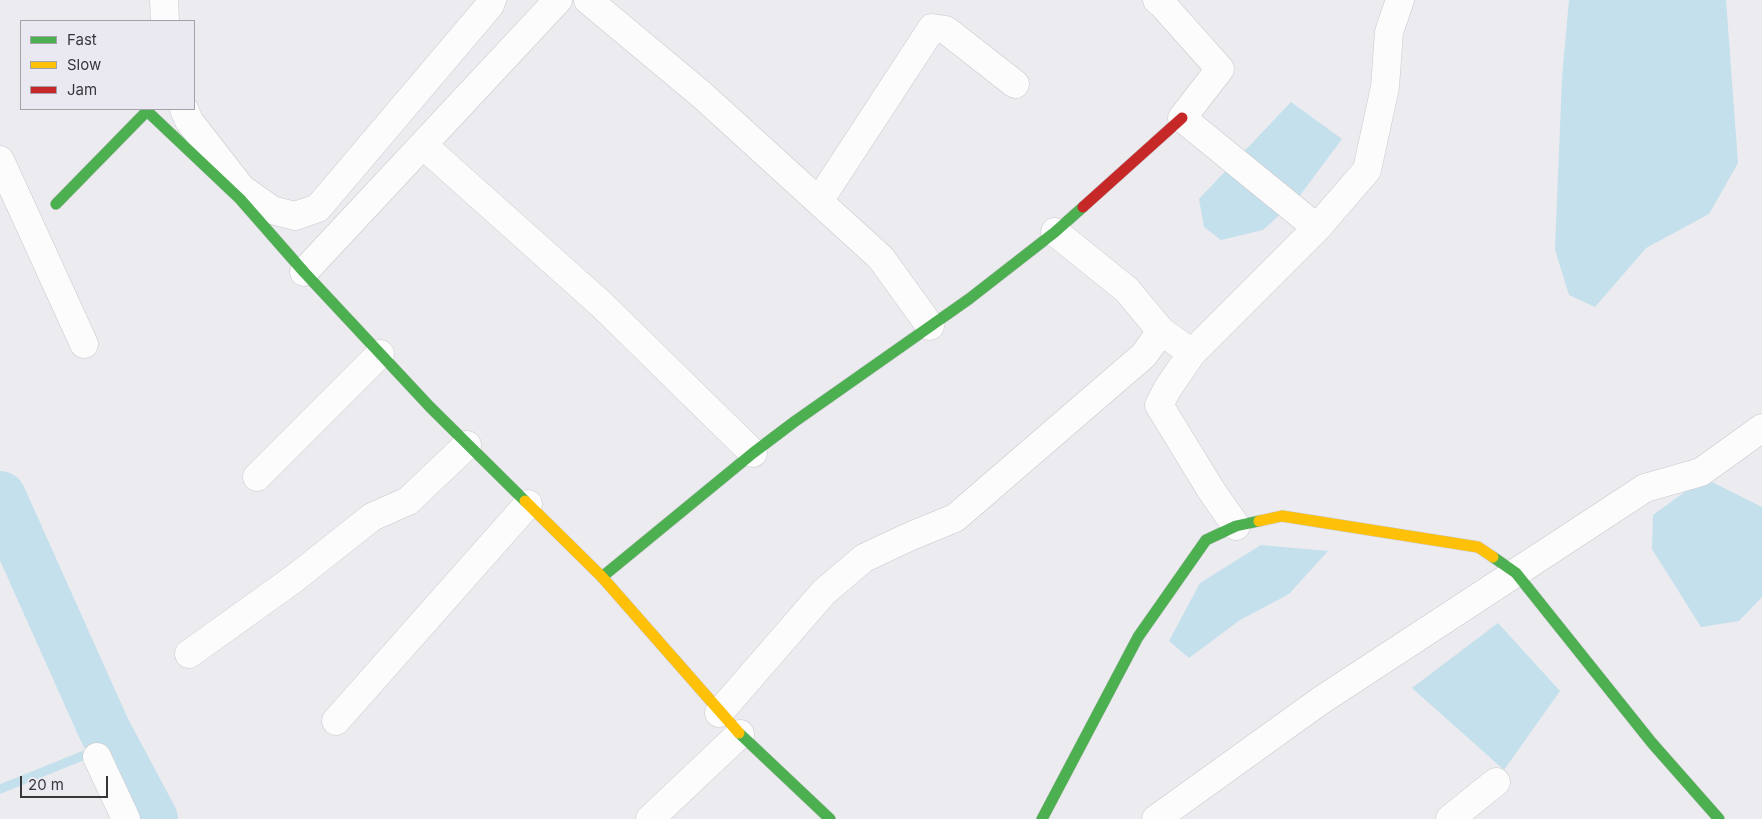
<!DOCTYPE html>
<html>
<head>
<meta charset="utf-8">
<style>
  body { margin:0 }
  #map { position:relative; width:1762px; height:819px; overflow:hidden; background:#ebebf0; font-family:Inter,sans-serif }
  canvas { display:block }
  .legend { position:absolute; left:20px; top:20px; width:175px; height:90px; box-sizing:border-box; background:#eae9f2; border:1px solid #a2a2a8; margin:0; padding:6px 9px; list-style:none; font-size:15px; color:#37373a }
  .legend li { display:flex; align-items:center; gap:10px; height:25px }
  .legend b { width:25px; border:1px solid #a2a2a8 }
  .scale { position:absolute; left:20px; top:776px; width:88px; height:22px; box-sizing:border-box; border:2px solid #37373a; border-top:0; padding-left:6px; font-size:15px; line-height:18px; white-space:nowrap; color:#37373a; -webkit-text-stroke:4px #eae9f2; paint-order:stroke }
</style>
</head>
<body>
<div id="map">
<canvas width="1762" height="819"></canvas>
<ul class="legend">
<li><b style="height:6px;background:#4caf50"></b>Fast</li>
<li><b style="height:6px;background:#ffc107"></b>Slow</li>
<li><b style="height:6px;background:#c62828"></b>Jam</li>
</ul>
<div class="scale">20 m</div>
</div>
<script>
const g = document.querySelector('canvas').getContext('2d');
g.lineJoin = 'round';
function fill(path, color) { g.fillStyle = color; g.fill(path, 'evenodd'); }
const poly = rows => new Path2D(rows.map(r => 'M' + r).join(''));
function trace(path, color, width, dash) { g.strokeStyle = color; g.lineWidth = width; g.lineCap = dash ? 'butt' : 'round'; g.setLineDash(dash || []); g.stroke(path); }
fill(poly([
  [1569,0,1726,0,1738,163,1709,214,1646,248,1595,307,1569,295,1555,250,1562,78],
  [1291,102,1342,139,1298,198,1263,230,1221,240,1204,227,1199,199],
  [1704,478,1762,507,1762,597,1739,621,1701,627,1652,549,1653,515],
  [1261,545,1328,551,1289,594,1240,620,1189,658,1169,641,1200,583],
  [1498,623,1560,691,1504,770,1412,688]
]), '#c3e0ec');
trace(poly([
  [0,789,112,744]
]), '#c3e0ec', 9);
trace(poly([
  [0,497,104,729,152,819]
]), '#c3e0ec', 52);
const street = poly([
  [164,0,165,21],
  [588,0,702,95,881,258,930,326],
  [1157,0,1162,4,1220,69,1182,118,1317,228],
  [184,109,189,121,242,189,272,210,295,216,318,208,490,5,492,0],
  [423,145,601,304,753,453],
  [0,160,84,344],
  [819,201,932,28,946,30,1015,84],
  [1055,232,1127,290,1161,331,1192,353,1168,388,1159,405,1211,490,1236,526],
  [304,272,558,0],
  [1192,353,1317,228,1367,170,1385,87,1389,32,1400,0],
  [257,477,380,354],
  [189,654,295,578,372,517,408,501,467,445],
  [719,713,824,592,864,558,911,536,955,518,1144,355,1161,331],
  [336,721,528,504],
  [97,757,126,819],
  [650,819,740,734],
  [1156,819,1320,701,1645,488,1701,472,1762,428],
  [1450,819,1496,782]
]);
const fast = poly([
  [56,204,147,111,240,199,304,272,430,407,525,501],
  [1493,557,1516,573,1652,743,1719,819],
  [602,577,753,453,794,422,969,299,1055,232,1083,207],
  [739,733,830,819],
  [1042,819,1138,637,1206,540,1236,526,1259,521]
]);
const slow = poly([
  [525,501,602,577,739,733],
  [1259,521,1282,516,1478,547,1493,557]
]);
const jam = poly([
  [1083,207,1182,118]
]);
trace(street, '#c9c9cc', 29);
trace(fast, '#c9c9cc', 12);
trace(slow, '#c9c9cc', 12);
trace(jam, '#c9c9cc', 12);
trace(street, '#fcfcfd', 28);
trace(fast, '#4caf50', 11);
trace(slow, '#ffc107', 11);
trace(jam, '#c62828', 11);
</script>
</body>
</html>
